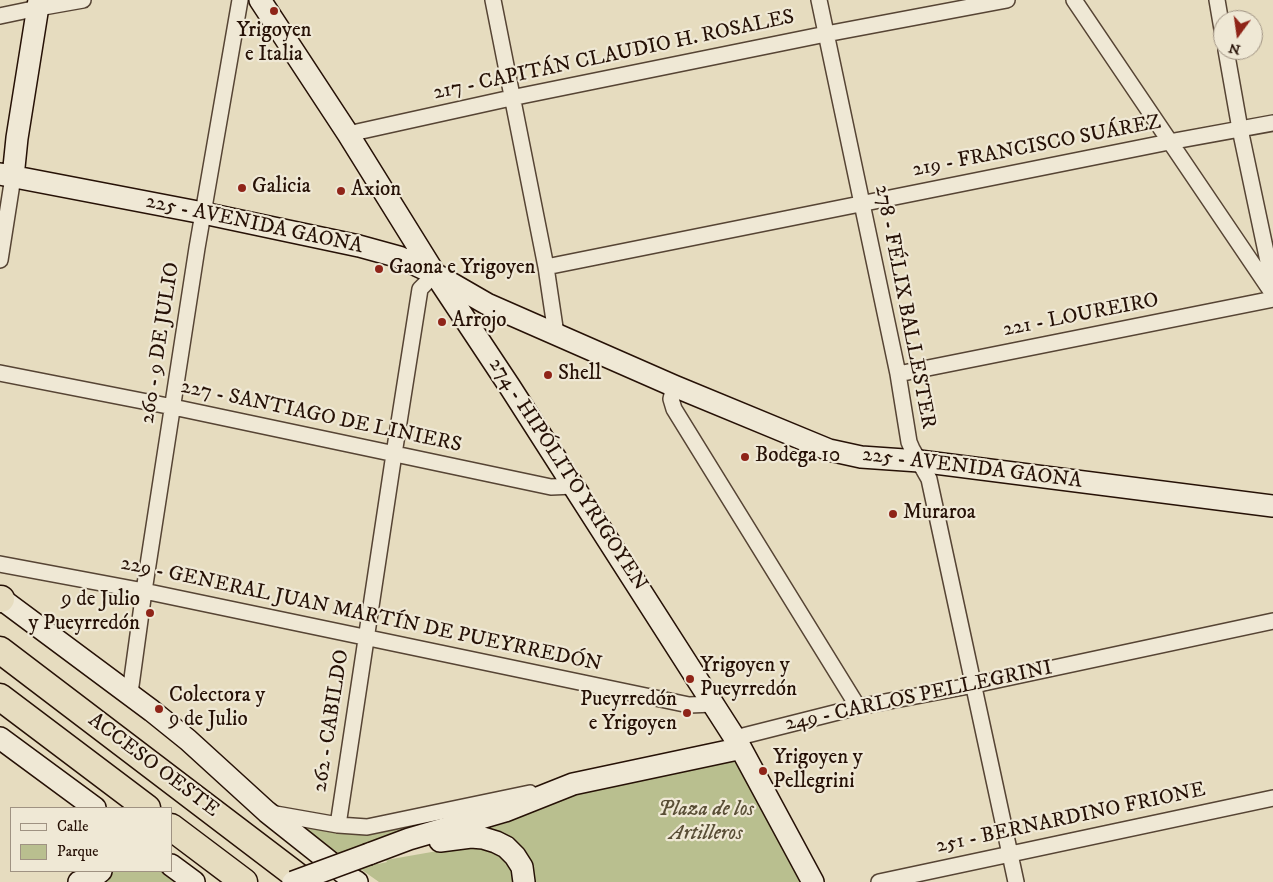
<!DOCTYPE html>
<html>
<head>
<meta charset="utf-8">
<style>
  body { margin:0 }
  #map { position:relative; width:1273px; height:882px; overflow:hidden; background:#e6dcbf; font-family:"IM FELL DW Pica",serif }
  canvas { display:block }
  .legend { position:absolute; left:10px; top:807px; width:162px; height:65px; box-sizing:border-box; background:#efe8d5; border:1px solid #9f9282; margin:0; padding:6px 9px; list-style:none; font-size:15px; color:#261106 }
  .legend li { display:flex; align-items:center; gap:10px; height:25px }
  .legend b { width:25px; border:1px solid #9f9282 }
  .north { position:absolute; left:1213px; top:10px; width:50px; height:50px; box-sizing:border-box; background:#efe8d5; border:1px solid #9f9282; border-radius:50%; rotate:194deg; font-size:14px; font-weight:700; line-height:20px; text-align:center; color:#261106 }
  .north::after { content:''; display:block; margin:auto; width:18px; height:22px; background:#8f2418; clip-path:polygon(50% 0,100% 100%,50% 72%,0 100%) }
</style>
</head>
<body>
<div id="map">
<canvas width="1273" height="882"></canvas>
<ul class="legend">
<li><b style="height:6px;background:#efe8d5"></b>Calle</li>
<li><b style="height:14px;background:#b9bf8f"></b>Parque</li>
</ul>
<div class="north">N</div>
</div>
<script>
const g = document.querySelector('canvas').getContext('2d');
g.lineJoin = 'round';
function fill(path, color) { g.fillStyle = color; g.fill(path, 'evenodd'); }
const poly = rows => new Path2D(rows.map(r => 'M' + r).join(''));
function trace(path, color, width, dash) { g.strokeStyle = color; g.lineWidth = width; g.lineCap = dash ? 'butt' : 'round'; g.setLineDash(dash || []); g.stroke(path); }
function drawText(font, color, halo, rows, align = 'center') {
  g.font = font + ' "IM FELL DW Pica",serif'; g.lineWidth = 4.5; g.setLineDash([]); g.textBaseline = 'middle'; g.strokeStyle = halo; g.fillStyle = color; for (const [text, x, y, turn = 0] of rows) {
    g.save(); g.translate(x, y); g.rotate((+turn || 0) * Math.PI / 180); g.textAlign = isNaN(turn) ? turn : align; if (halo) g.strokeText(text, 0, 0); g.fillText(text, 0, 0); g.restore();
  }
}
fill(poly([
  [729,757,739,760,806,882,530,882,485,829,506,823,587,788],
  [525,798,357,847,378,864,387,862,386,860,483,843,500,850,518,882,379,882,290,819,334,829],
  [107,871,169,871,184,882,96,882]
]), '#b9bf8f');
const street = poly([
  [493,0,546,267,556,334],
  [819,0,898,374,909,442,912,449,929,479,1016,882],
  [1074,0,1273,294],
  [1217,0,1223,35],
  [0,16,38,8,83,0],
  [1226,50,1240,129,1273,285],
  [348,134,511,98,826,34,1007,0],
  [0,260,13,177],
  [546,267,1169,142,1273,123],
  [0,373,173,407,551,487,574,486],
  [898,374,1273,299],
  [674,386,671,399,674,409,858,707],
  [0,564,144,591,689,705,714,704],
  [130,693,144,591,197,248,240,0],
  [738,743,743,736,858,707,974,685,1273,621],
  [270,813,338,825,367,827,530,793],
  [338,825,394,454,420,289,435,274],
  [879,882,1273,798]
]);
const secondary = poly([
  [260,0,348,134,435,274,510,387,738,743,813,882],
  [0,174,203,213,359,246,399,257,435,274,487,304,674,386,829,450,861,457,919,461,1273,506],
  [13,177,17,138,39,0],
  [0,598,152,711,188,740,267,812,350,878,357,882],
  [0,738,95,808],
  [440,841,471,837,483,838,496,842,506,847,515,856,522,867,524,882],
  [369,854,409,839,505,811,573,784,733,750,738,743],
  [171,865,194,882],
  [79,882,91,879,101,871]
]);
const highway = poly([
  [0,599,1,599],
  [0,650,305,882],
  [0,697,147,808],
  [171,827,244,882]
]);
trace(street, '#564434', 18);
trace(secondary, '#261106', 24);
trace(highway, '#261106', 29);
trace(street, '#efe8d5', 15);
trace(secondary, '#efe8d5', 21);
trace(highway, '#e6dcbf', 26);
const secondaryBridge = poly([
  [293,882,369,854]
]);
trace(secondaryBridge, '#261106', 24, []);
trace(secondaryBridge, '#efe8d5', 21);
for (const [x, y, r, color] of [
  [274,11,5,"#8f2418"],
  [242,188,5,"#8f2418"],
  [341,191,5,"#8f2418"],
  [379,269,5,"#8f2418"],
  [442,322,5,"#8f2418"],
  [548,375,5,"#8f2418"],
  [745,457,5,"#8f2418"],
  [893,514,5,"#8f2418"],
  [150,613,5,"#8f2418"],
  [690,679,5,"#8f2418"],
  [159,709,5,"#8f2418"],
  [687,713,5,"#8f2418"],
  [763,771,5,"#8f2418"]
]) { const dot = new Path2D(); dot.arc(x, y, r, 0, 2 * Math.PI); g.fillStyle = color; g.fill(dot); trace(dot, '#efe8d5', 2); }
drawText('21px', '#261106', '#efe8d5', [
  ["Yrigoyen",274,32,"center"],
  ["e Italia",274,56,"center"],
  ["Galicia",252,188],
  ["Axion",351,191],
  ["Gaona e Yrigoyen",389,269],
  ["Arrojo",452,322],
  ["Shell",558,375],
  ["Bodega 10",755,457],
  ["Muraroa",903,514],
  ["9 de Julio",140,601,"right"],
  ["y Pueyrredón",140,625,"right"],
  ["Yrigoyen y",700,667],
  ["Pueyrredón",700,691],
  ["Colectora y",169,697],
  ["9 de Julio",169,721],
  ["Pueyrredón",677,701,"right"],
  ["e Yrigoyen",677,725,"right"],
  ["Yrigoyen y",773,759],
  ["Pellegrini",773,783]
], 'left');
drawText('21px', '#261106', '#efe8d5', [
  ["217 - CAPITÁN CLAUDIO H. ROSALES",614,56,-12],
  ["219 - FRANCISCO SUÁREZ",1037,147,-11],
  ["225 - AVENIDA GAONA",254,225,12],
  ["278 - FÉLIX BALLESTER",904,307,79],
  ["221 - LOUREIRO",1081,316,-11],
  ["260 - 9 DE JULIO",161,343,-81],
  ["227 - SANTIAGO DE LINIERS",321,417,12],
  ["225 - AVENIDA GAONA",972,469,7],
  ["274 - HIPÓLITO YRIGOYEN",567,475,57],
  ["229 - GENERAL JUAN MARTÍN DE PUEYRREDÓN",361,615,12],
  ["249 - CARLOS PELLEGRINI",919,697,-12],
  ["262 - CABILDO",332,721,-81],
  ["ACCESO OESTE",153,766,37],
  ["251 - BERNARDINO FRIONE",1071,819,-12]
]);
drawText('italic 21px', '#594e36', '#efe8d5', [
  ["Plaza de los",706,811],
  ["Artilleros",706,835]
]);
</script>
</body>
</html>
